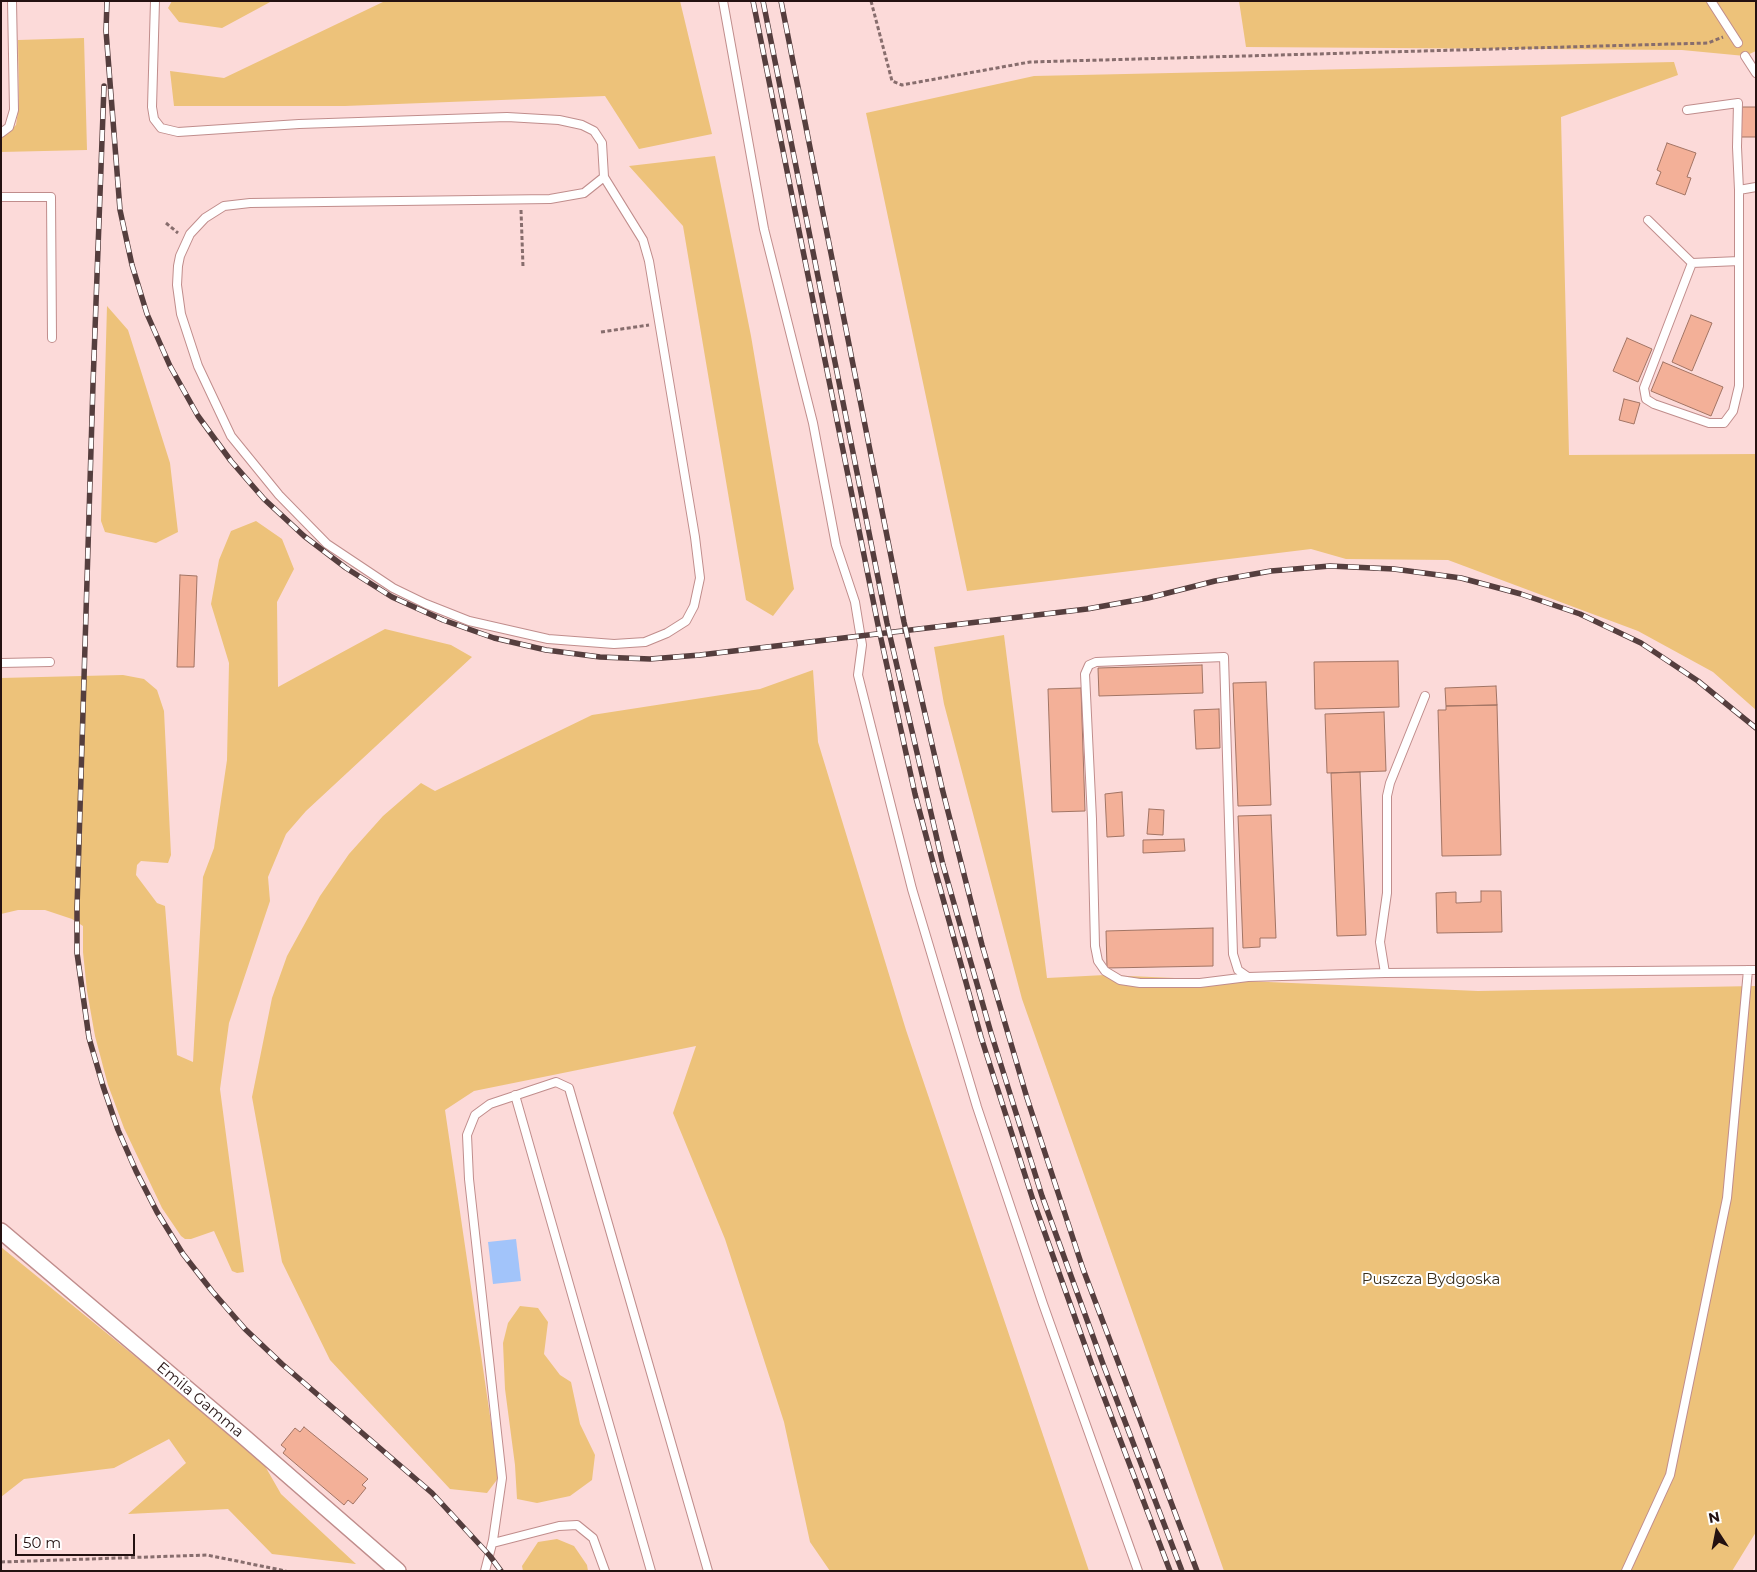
<!DOCTYPE html>
<html>
<head>
<meta charset="utf-8">
<style>
  body { margin:0 }
  #map { position:relative; width:1757px; height:1572px; overflow:hidden; background:#fcdad9; font-family:Montserrat,sans-serif }
  canvas { display:block }
  .frame { position:absolute; inset:0; border:2px solid #241111; pointer-events:none }
  .north { position:absolute; left:1692px; top:1507px; width:50px; height:50px; -webkit-text-stroke:4px #fff; paint-order:stroke; rotate:349deg; font-size:14px; font-weight:700; line-height:20px; text-align:center; color:#241111 }
  .north::after { content:''; display:block; margin:auto; width:18px; height:22px; background:#241111; clip-path:polygon(50% 0,100% 100%,50% 72%,0 100%) }
  .scale { position:absolute; left:15px; top:1534px; width:120px; height:22px; box-sizing:border-box; border:2px solid #241111; border-top:0; padding-left:6px; font-size:15px; line-height:18px; white-space:nowrap; color:#241111; -webkit-text-stroke:4px #fff; paint-order:stroke }
</style>
</head>
<body>
<div id="map">
<canvas width="1757" height="1572"></canvas>
<div class="frame"></div>
<div class="north">N</div>
<div class="scale">50 m</div>
</div>
<script>
const g = document.querySelector('canvas').getContext('2d');
g.lineJoin = 'round';
function fill(path, color) { g.fillStyle = color; g.fill(path, 'evenodd'); }
const poly = rows => new Path2D(rows.map(r => 'M' + r).join(''));
function trace(path, color, width, dash) { g.strokeStyle = color; g.lineWidth = width; g.lineCap = dash ? 'butt' : 'round'; g.setLineDash(dash || []); g.stroke(path); }
function drawText(font, color, halo, rows, align = 'center') {
  g.font = font + ' Montserrat,sans-serif'; g.lineWidth = 4; g.setLineDash([]); g.textBaseline = 'middle'; g.strokeStyle = halo; g.fillStyle = color; for (const [text, x, y, turn = 0] of rows) {
    g.save(); g.translate(x, y); g.rotate((+turn || 0) * Math.PI / 180); g.textAlign = isNaN(turn) ? turn : align; if (halo) g.strokeText(text, 0, 0); g.fillText(text, 0, 0); g.restore();
  }
}
fill(poly([
  [172,1,272,1,222,28,179,22,168,8],
  [385,1,680,1,712,134,639,149,605,96,345,106,174,106,170,71,224,78],
  [1239,1,1756,1,1756,51,1745,56,1682,50,1246,47],
  [84,38,87,150,1,152,1,139,16,125,19,105,18,40],
  [1674,62,1678,75,1561,117,1569,455,1756,454,1756,710,1713,672,1638,631,1448,560,1346,559,1311,549,967,591,866,113,1034,76],
  [715,156,751,336,794,589,773,616,746,600,683,226,629,166],
  [107,306,128,330,170,463,178,532,156,543,105,532,101,521],
  [256,521,282,539,294,569,277,602,278,687,385,629,451,645,472,657,306,811,286,834,268,877,270,901,229,1023,220,1089,244,1272,237,1273,232,1271,214,1231,191,1239,185,1239,181,1236,162,1208,124,1128,108,1085,95,1036,87,991,83,952,83,926,72,919,45,910,18,910,1,914,1,678,123,675,144,679,157,690,164,711,171,855,168,863,141,861,137,865,136,875,157,903,165,906,177,1055,193,1062,203,877,214,848,227,760,229,663,211,604,219,560,231,531],
  [1004,635,1047,978,1105,975,1478,991,1756,986,1756,1532,1732,1571,1224,1571,1022,999,944,704,934,647],
  [813,670,818,742,906,1030,1089,1571,830,1571,810,1542,784,1422,725,1239,673,1113,696,1046,474,1091,445,1110,499,1477,487,1493,450,1489,330,1360,282,1262,252,1097,272,998,287,956,320,896,349,854,383,816,421,783,435,791,592,715,760,689],
  [1,1247,261,1459,281,1494,356,1564,272,1554,228,1509,128,1514,186,1463,169,1439,114,1468,24,1479,1,1497],
  [520,1306,538,1308,548,1322,544,1354,560,1375,571,1382,580,1424,595,1455,592,1480,570,1496,537,1503,517,1499,515,1465,505,1389,503,1343,508,1323],
  [557,1539,574,1546,587,1565,588,1571,523,1571,522,1566,538,1542]
]), '#edc27a');
fill(poly([
  [516,1239,521,1281,493,1284,488,1242]
]), '#a2c4fa');
const building = poly([
  [1742,107,1756,107,1756,137,1741,137,1742,107],
  [1667,143,1696,153,1687,177,1691,178,1685,195,1656,184,1661,172,1657,170,1667,143],
  [1691,315,1712,323,1692,371,1672,362,1691,315],
  [1627,338,1652,349,1638,382,1613,371,1627,338],
  [1663,362,1723,387,1711,416,1651,391,1663,362],
  [1624,399,1640,403,1634,424,1619,420,1624,399],
  [180,575,197,576,194,667,177,667,180,575],
  [1398,661,1399,707,1315,709,1314,662,1398,661],
  [1202,665,1203,693,1099,696,1098,668,1202,665],
  [1266,682,1271,805,1238,806,1233,683,1266,682],
  [1496,686,1497,705,1446,706,1445,688,1496,686],
  [1081,688,1085,811,1052,812,1048,689,1081,688],
  [1497,705,1501,855,1442,856,1438,710,1446,710,1446,706,1497,705],
  [1219,709,1220,748,1196,749,1194,710,1219,709],
  [1384,712,1386,771,1327,773,1325,714,1384,712],
  [1360,772,1366,935,1337,936,1331,773,1360,772],
  [1122,792,1124,836,1107,837,1105,794,1122,792],
  [1149,809,1164,810,1163,835,1147,834,1149,809],
  [1271,815,1276,938,1260,938,1260,947,1243,948,1238,816,1271,815],
  [1184,839,1185,851,1143,853,1143,840,1184,839],
  [1481,891,1501,891,1502,932,1437,933,1436,893,1456,892,1456,903,1481,902,1481,891],
  [1213,928,1213,966,1107,968,1106,931,1213,928],
  [304,1427,368,1479,362,1485,366,1488,353,1504,348,1500,344,1505,283,1453,286,1449,281,1445,295,1428,300,1432,304,1427]
]);
fill(building, '#f3b098');
trace(building, '#a27464', 1);
const service = poly([
  [155,1,152,107,154,119,161,128,178,132,299,124,507,117,559,120,582,125,594,131,602,143,604,177,643,240,649,261,695,537,700,578,694,606,686,621,667,633,645,642,614,644,548,639,469,621,426,604,393,588,327,544,279,495,231,436,198,366,181,314,177,285,178,266,180,256,190,234,205,218,224,206,250,203,550,199,584,193,604,177],
  [723,1,764,229,813,423,836,545,855,602,862,645,858,675,912,889,977,1107,1043,1304,1138,1571],
  [1711,1,1738,43],
  [1745,56,1756,73],
  [1687,110,1738,103,1737,147,1739,190],
  [1,133,9,127,14,110,12,1],
  [1,197,51,197,52,338],
  [1648,220,1692,263],
  [1739,261,1692,263,1644,388,1646,399,1654,404,1709,423,1724,423,1733,411,1739,386,1739,190,1756,187],
  [1,663,50,662],
  [1385,973,1380,942,1387,893,1387,796,1390,783,1425,696],
  [1248,977,1200,983,1140,983,1120,980,1105,971,1098,961,1095,946,1092,819,1085,674,1089,665,1096,662,1224,657,1233,954,1238,970,1248,977,1385,973,1756,970],
  [515,1095,651,1571],
  [493,1543,559,1526,577,1525,593,1538,605,1571],
  [485,1571,493,1540,502,1478,469,1179,467,1135,475,1115,490,1104,556,1082,569,1088,708,1571],
  [1626,1571,1670,1475,1727,1198,1748,970]
]);
const minor = poly([
  [1,1231,243,1436,398,1571]
]);
trace(service, '#c08d8c', 10);
trace(minor, '#c08d8c', 18);
trace(poly([
  [871,1,892,81,902,85,1030,62,1708,43,1723,37],
  [521,210,523,267],
  [166,223,178,233],
  [601,332,649,325],
  [1,1562,207,1555,286,1571]
]), '#876d6d', 3, [4, 2.5]);
trace(service, '#fff', 8);
trace(minor, '#fff', 15);
const rail = poly([
  [107,1,106,31,120,210,132,265,147,314,170,366,198,416,231,461,264,499,304,536,346,568,392,597,443,620,494,638,546,650,600,657,650,659,700,655,1087,609,1148,598,1215,581,1271,571,1330,566,1394,569,1461,578,1521,594,1580,614,1641,643,1698,681,1756,728],
  [753,1,878,625,915,794,934,866,981,1037,1033,1200,1093,1368,1170,1571],
  [763,1,887,623,943,865,991,1033,1042,1196,1103,1364,1182,1571],
  [781,1,904,622,942,788,982,945,1027,1098,1083,1269,1197,1571],
  [104,86,93,384,77,908,77,953,89,1038,103,1086,118,1130,136,1171,157,1212,183,1254,212,1291,245,1329,282,1364,432,1493,490,1556,501,1571]
]);
trace(rail, '#553e3e', 5.5);
trace(rail, '#fff', 4, [11]);
drawText('15px', '#3a2f1c', '#fff', [
  ["Puszcza Bydgoska",1431,1280]
]);
drawText('15px', '#241111', '#fff', [
  ["Emila Gamma",200,1400,40]
]);
</script>
</body>
</html>
